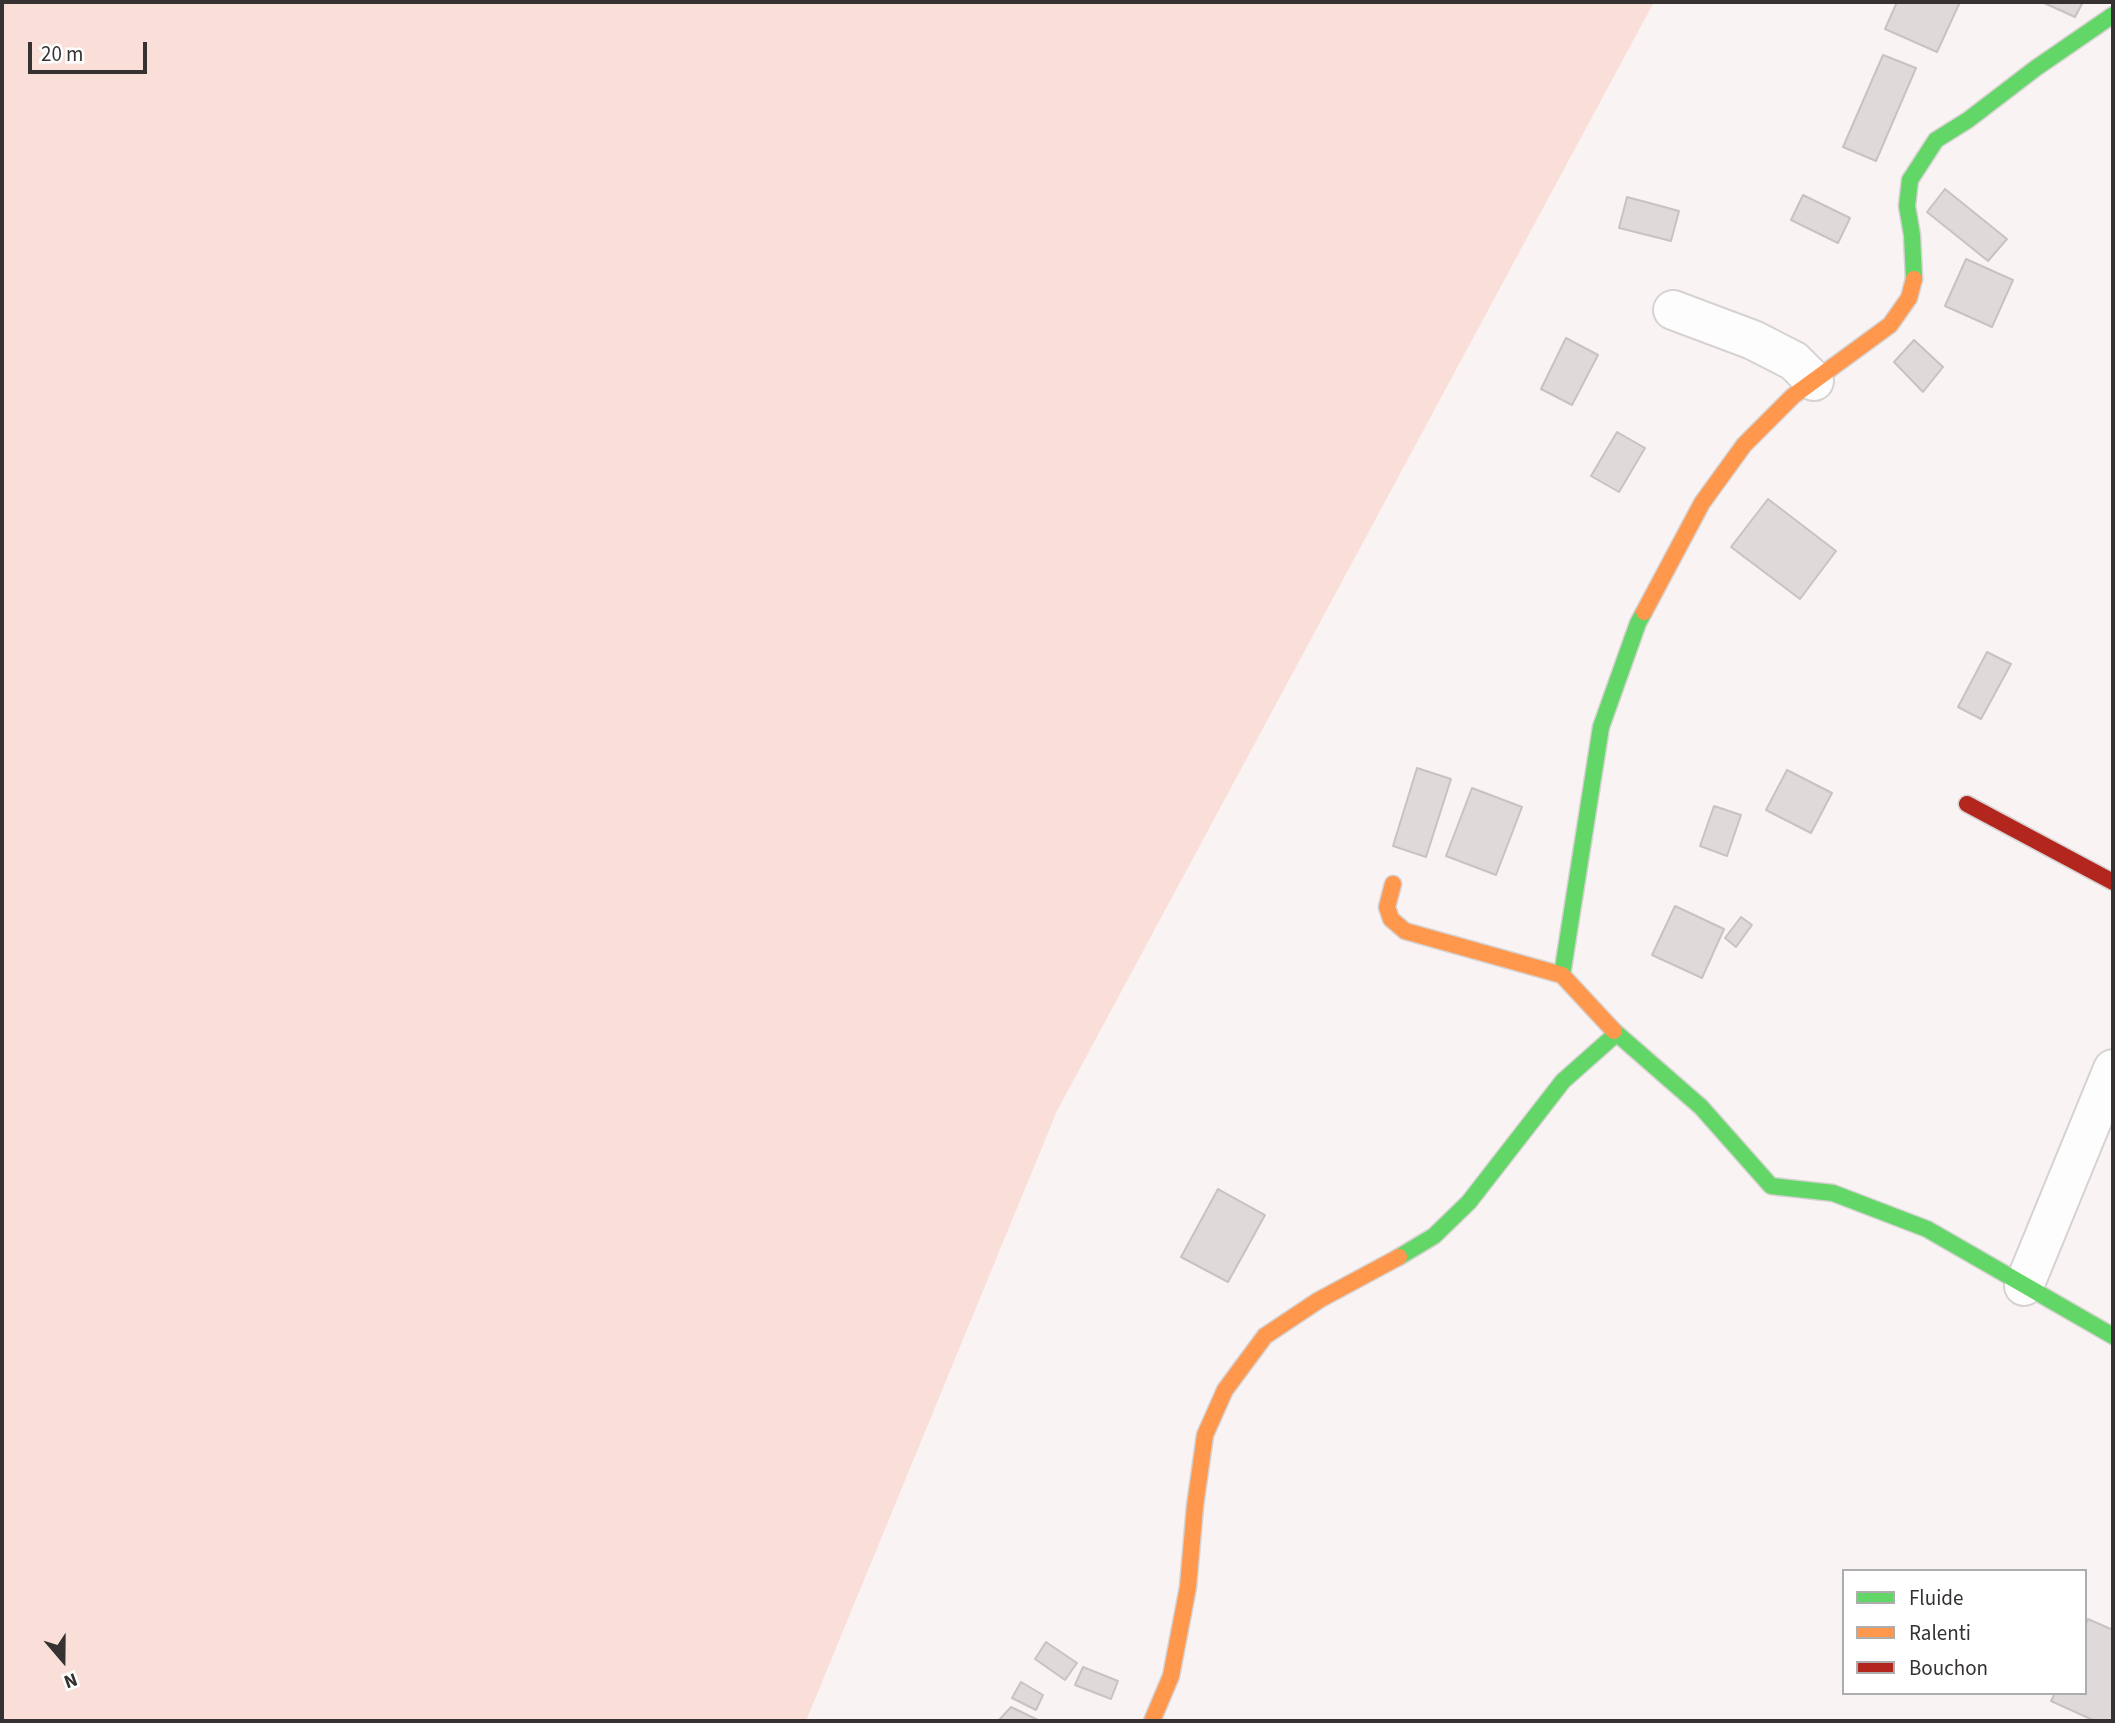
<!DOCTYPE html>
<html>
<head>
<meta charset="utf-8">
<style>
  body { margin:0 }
  #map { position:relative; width:2115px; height:1723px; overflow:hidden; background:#f9f4f3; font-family:"Source Sans 3",sans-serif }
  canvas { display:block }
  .frame { position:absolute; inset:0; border:4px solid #353231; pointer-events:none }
  .legend { position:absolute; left:1842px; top:1569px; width:245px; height:126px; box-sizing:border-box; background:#fff; border:2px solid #aeadad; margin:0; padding:9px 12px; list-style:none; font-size:21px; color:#353231 }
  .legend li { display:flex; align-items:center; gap:14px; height:35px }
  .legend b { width:35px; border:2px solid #aeadad }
  .north { position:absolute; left:28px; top:1625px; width:70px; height:70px; -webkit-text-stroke:5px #fff; paint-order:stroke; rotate:160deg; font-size:19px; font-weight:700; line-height:28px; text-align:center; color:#353231 }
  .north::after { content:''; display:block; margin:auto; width:24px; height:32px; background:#353231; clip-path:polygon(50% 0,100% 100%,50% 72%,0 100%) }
  .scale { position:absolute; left:28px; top:42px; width:119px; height:32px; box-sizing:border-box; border:4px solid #353231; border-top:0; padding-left:9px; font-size:21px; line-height:24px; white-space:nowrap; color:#353231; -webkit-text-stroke:5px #fff; paint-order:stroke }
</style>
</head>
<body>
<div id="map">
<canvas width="2115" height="1723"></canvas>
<div class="frame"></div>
<ul class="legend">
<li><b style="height:9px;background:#63d668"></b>Fluide</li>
<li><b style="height:9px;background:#ff974d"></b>Ralenti</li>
<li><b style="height:9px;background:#b3261e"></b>Bouchon</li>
</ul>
<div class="north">N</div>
<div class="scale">20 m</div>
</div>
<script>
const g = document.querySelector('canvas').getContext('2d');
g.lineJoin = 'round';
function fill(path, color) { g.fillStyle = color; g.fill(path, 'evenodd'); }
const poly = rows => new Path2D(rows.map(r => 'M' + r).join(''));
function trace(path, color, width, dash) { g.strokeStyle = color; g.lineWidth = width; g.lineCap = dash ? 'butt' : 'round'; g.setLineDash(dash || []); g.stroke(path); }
fill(poly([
  [2,2,1654,2,1057,1111,806,1721,2,1721]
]), '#fadfd9');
const building = poly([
  [1897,2,1960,2,1937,52,1885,29,1897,2],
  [2042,2,2083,2,2075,17,2042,2],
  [1883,55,1916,68,1876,161,1843,147,1883,55],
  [1945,189,2007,239,1988,261,1927,212,1945,189],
  [1803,195,1850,218,1838,243,1791,220,1803,195],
  [1627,197,1679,211,1671,241,1619,228,1627,197],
  [1966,259,2013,280,1992,327,1945,306,1966,259],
  [1566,338,1598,355,1572,405,1541,389,1566,338],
  [1914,340,1943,367,1923,392,1894,362,1914,340],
  [1617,432,1645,448,1619,492,1591,476,1617,432],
  [1768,499,1836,551,1800,599,1731,547,1768,499],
  [1987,652,2011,664,1981,719,1958,707,1987,652],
  [1417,768,1451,779,1426,857,1393,846,1417,768],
  [1787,770,1832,793,1811,833,1766,810,1787,770],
  [1472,788,1522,807,1496,875,1446,856,1472,788],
  [1714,806,1741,815,1727,856,1700,846,1714,806],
  [1675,906,1724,929,1702,978,1652,955,1675,906],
  [1741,917,1752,925,1736,947,1725,938,1741,917],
  [1218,1189,1265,1215,1228,1282,1181,1257,1218,1189],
  [2088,1619,2113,1630,2113,1721,2095,1721,2051,1701,2055,1693,2085,1693,2085,1626,2088,1619],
  [1046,1642,1077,1663,1065,1680,1035,1659,1046,1642],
  [1083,1667,1118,1681,1111,1699,1075,1685,1083,1667],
  [1021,1682,1043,1695,1036,1710,1012,1698,1021,1682],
  [1011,1707,1040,1721,998,1721,1011,1707]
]);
fill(building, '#dedad9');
trace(building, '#c6c3c2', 2);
const street = poly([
  [1673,310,1753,340,1794,361,1814,381],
  [2024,1286,2113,1069]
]);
const fast = poly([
  [1914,279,1912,235,1907,206,1910,180,1936,140,1968,120,2036,68,2113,15],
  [1562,975,1601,727,1638,623,1644,612],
  [1614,1031,1701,1107,1771,1186,1833,1193,1927,1229,2113,1336],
  [1399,1257,1434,1236,1469,1202,1563,1081,1616,1034]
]);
const slow = poly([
  [1644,612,1702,503,1744,445,1793,396,1890,325,1909,298,1914,279],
  [1393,884,1387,907,1391,919,1405,931,1562,975,1614,1031],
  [1152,1721,1171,1676,1188,1587,1195,1506,1205,1435,1225,1390,1265,1336,1319,1300,1399,1257]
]);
const jam = poly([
  [1967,804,2113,882]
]);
trace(street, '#d6d2d1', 42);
trace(fast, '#d6d2d1', 19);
trace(slow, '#d6d2d1', 19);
trace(jam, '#d6d2d1', 19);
trace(street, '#fefdfd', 38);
trace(fast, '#63d668', 16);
trace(slow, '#ff974d', 16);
trace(jam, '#b3261e', 16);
</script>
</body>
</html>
